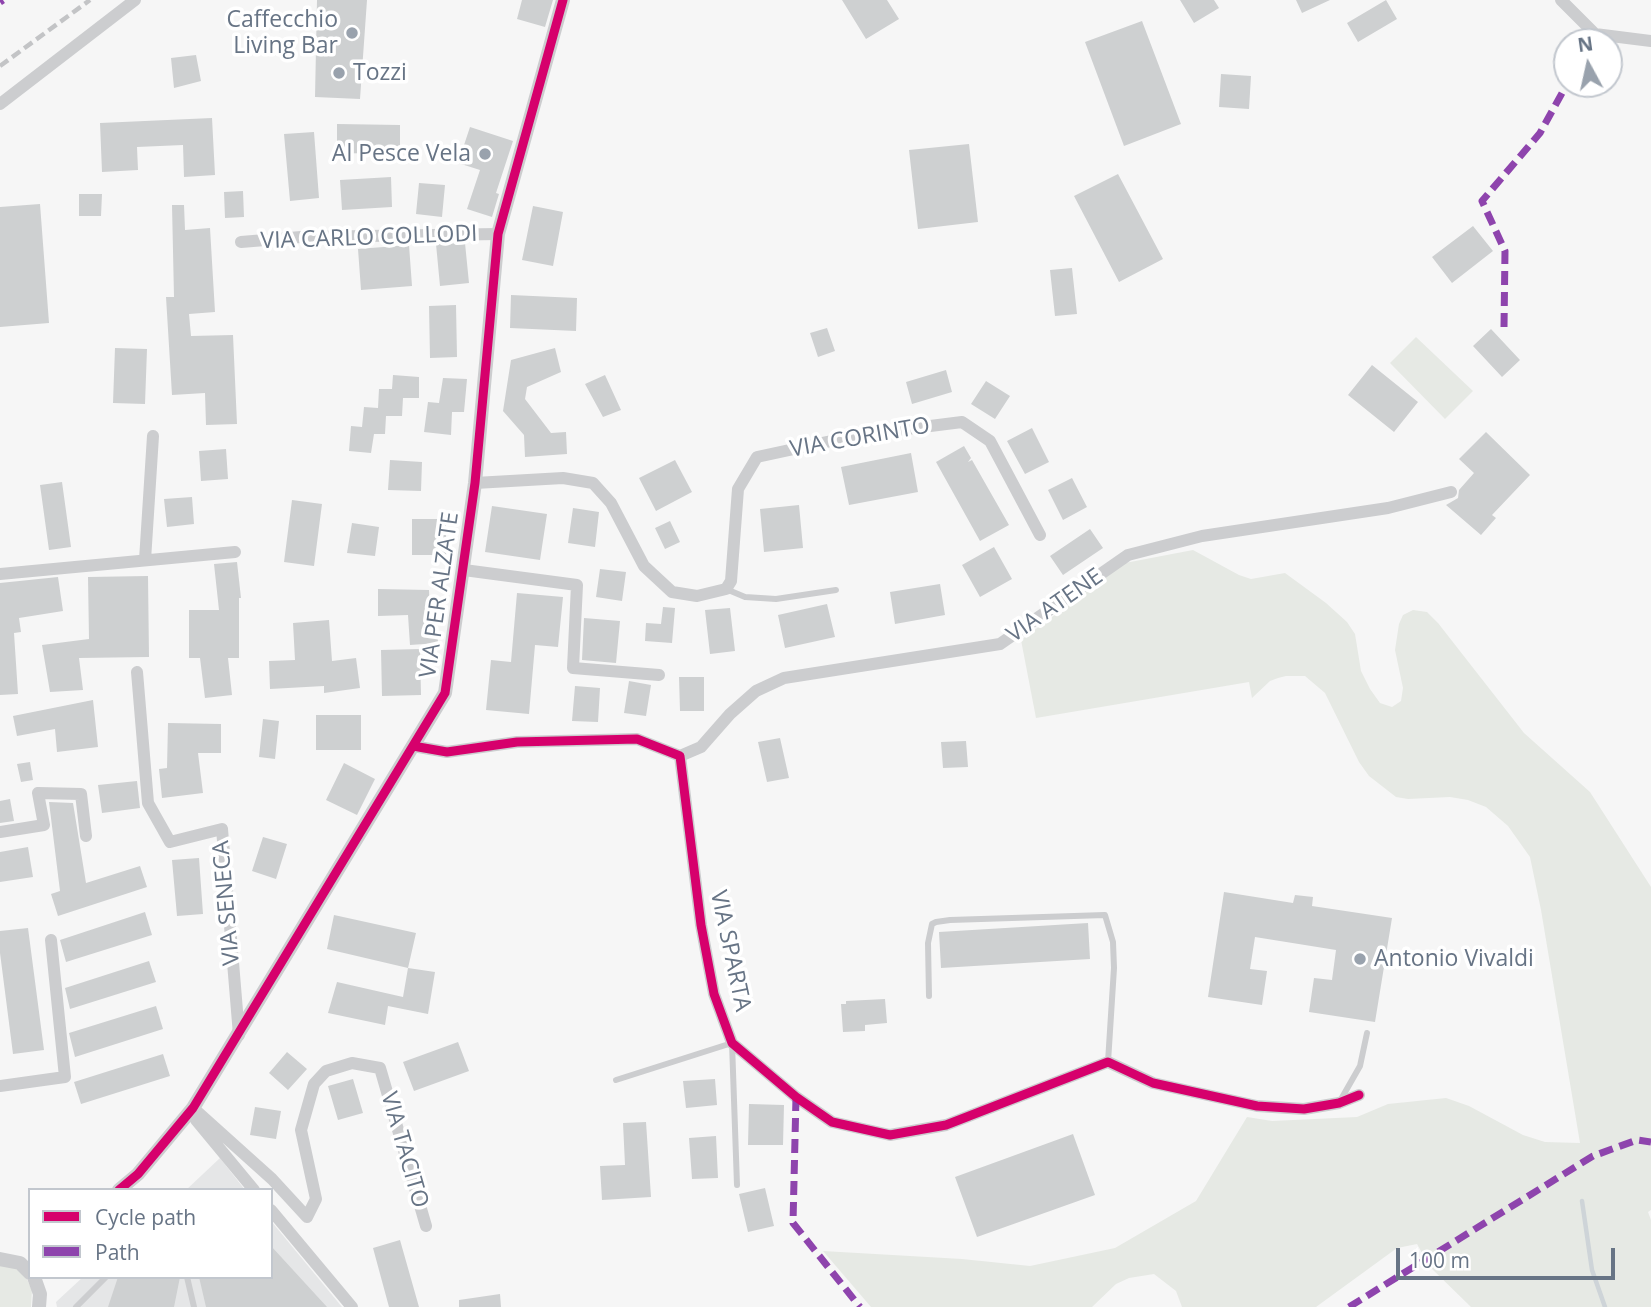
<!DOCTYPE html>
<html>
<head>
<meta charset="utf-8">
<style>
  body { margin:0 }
  #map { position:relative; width:1651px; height:1307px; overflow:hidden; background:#f6f6f6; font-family:"Open Sans",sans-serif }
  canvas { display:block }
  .legend { position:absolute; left:28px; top:1188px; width:245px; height:91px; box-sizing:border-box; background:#fff; border:2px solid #c2c7ce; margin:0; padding:9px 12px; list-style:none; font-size:21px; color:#677485 }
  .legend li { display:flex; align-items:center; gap:14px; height:35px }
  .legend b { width:35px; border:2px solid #c2c7ce }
  .north { position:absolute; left:1553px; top:28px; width:70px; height:70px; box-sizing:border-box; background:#fff; border:2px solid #c2c7ce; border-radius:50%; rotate:352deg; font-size:19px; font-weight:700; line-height:28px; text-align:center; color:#677485 }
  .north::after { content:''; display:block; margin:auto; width:24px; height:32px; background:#99a2ad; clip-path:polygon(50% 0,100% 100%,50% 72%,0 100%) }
  .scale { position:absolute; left:1396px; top:1248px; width:219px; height:32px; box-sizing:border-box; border:4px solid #677485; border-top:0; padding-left:9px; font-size:21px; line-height:24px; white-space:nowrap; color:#677485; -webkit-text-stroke:5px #fff; paint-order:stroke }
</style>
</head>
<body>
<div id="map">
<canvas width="1651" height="1307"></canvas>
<ul class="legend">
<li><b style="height:9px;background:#d6006c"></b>Cycle path</li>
<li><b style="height:9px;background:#8e44ad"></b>Path</li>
</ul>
<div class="north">N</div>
<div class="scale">100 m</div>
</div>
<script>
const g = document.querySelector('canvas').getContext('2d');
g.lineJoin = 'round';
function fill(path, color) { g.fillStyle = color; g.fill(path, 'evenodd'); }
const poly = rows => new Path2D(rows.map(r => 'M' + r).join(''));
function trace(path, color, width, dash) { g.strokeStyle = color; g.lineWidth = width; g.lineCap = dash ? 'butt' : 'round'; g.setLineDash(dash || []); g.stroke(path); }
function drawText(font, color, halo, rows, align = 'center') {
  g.font = font + ' "Open Sans",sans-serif'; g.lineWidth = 7; g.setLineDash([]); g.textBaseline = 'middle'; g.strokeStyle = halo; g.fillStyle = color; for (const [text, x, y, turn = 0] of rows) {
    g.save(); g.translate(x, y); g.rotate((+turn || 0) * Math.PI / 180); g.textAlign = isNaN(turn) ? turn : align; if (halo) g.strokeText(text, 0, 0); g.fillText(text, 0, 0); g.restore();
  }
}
fill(poly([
  [220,1158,245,1190,186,1190],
  [271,1221,342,1307,57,1307,56,1302,83,1277,271,1277]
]), '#e5e6e7');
fill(poly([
  [1416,337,1473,391,1445,419,1390,363],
  [1193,550,1239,575,1251,579,1285,573,1326,603,1347,622,1355,634,1361,671,1370,689,1380,703,1392,707,1401,701,1403,688,1395,650,1399,624,1403,615,1413,610,1427,612,1438,623,1524,733,1590,792,1651,887,1651,1210,1648,1212,1651,1220,1651,1307,1471,1307,1430,1267,1417,1244,1397,1248,1316,1307,1182,1307,1176,1291,1154,1274,1129,1278,1116,1284,1092,1307,871,1307,823,1251,962,1259,1030,1266,1115,1248,1196,1201,1247,1117,1272,1121,1357,1117,1388,1104,1446,1098,1469,1106,1523,1135,1545,1142,1580,1143,1541,910,1530,857,1508,826,1486,807,1468,800,1450,797,1408,799,1396,797,1369,776,1359,762,1325,693,1305,676,1286,676,1278,678,1270,681,1252,698,1249,682,1036,718,1021,640,1125,563],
  [0,1264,15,1268,25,1275,32,1290,31,1307,0,1307]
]), '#e6e9e4');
trace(poly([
  [1582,1201,1592,1270,1605,1307]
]), '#ced4d8', 4.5);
fill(poly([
  [317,0,367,0,360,99,315,97],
  [522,0,553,0,545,27,517,19],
  [842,0,887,0,899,19,866,39],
  [1180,0,1214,0,1219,8,1194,23],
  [1296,0,1330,0,1302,13],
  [1386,0,1397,19,1358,42,1347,23],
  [1142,21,1181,124,1124,146,1085,42],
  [196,55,201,81,174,88,171,58],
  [1221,74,1251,76,1249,109,1219,107],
  [212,118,215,175,184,177,183,145,137,147,138,170,102,172,100,123],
  [337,124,400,125,400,154,337,153],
  [470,127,513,141,496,193,499,194,492,217,467,209,480,170,458,163],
  [314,132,319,198,290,201,284,134],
  [969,144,978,222,918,229,909,150],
  [1118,174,1163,259,1119,282,1074,196],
  [391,177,392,207,342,210,340,180],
  [419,183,445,185,442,217,416,214],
  [243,191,244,217,225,218,224,192],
  [79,194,102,194,101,216,79,216],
  [40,204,49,323,0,327,0,207],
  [172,205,184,205,185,230,210,228,215,312,189,314,191,336,233,335,237,424,206,425,205,393,172,395,166,297,174,297],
  [533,206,563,212,553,266,522,260],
  [1473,226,1493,251,1452,283,1432,257],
  [465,243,469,283,440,286,436,244],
  [409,245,412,286,361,290,358,249],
  [1072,268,1077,314,1055,316,1050,270],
  [511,295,577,298,576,331,510,328],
  [456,305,457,357,430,358,429,306],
  [827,328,835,351,818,357,810,333],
  [1491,329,1520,360,1502,377,1473,346],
  [115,348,147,349,145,404,113,403],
  [555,348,561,372,527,387,525,399,551,433,566,432,567,454,525,457,524,435,503,411,511,360],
  [1372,365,1418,402,1394,432,1348,395],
  [946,370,952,392,912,404,906,382],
  [393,375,419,377,419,398,403,398,402,416,386,416,385,434,374,434,371,453,349,451,351,426,362,427,364,407,378,408,379,389,392,389],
  [605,375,621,410,603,417,585,384],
  [443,378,467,379,464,412,452,412,451,435,424,432,428,402,439,403],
  [986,381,1010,396,995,419,971,404],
  [1032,428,1049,462,1025,474,1007,441],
  [1486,432,1530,475,1492,515,1496,518,1481,535,1446,505,1458,498,1459,490,1474,473,1459,459],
  [964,446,971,458,968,462,972,460,1009,525,980,541,936,462],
  [226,449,228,479,201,481,199,451],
  [911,453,918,492,849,505,841,467],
  [390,460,422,462,421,491,388,490],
  [675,460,692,492,656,511,639,478],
  [1072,478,1087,507,1063,520,1048,490],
  [62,482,71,547,49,550,40,485],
  [192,497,194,524,167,527,164,499],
  [292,500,322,504,314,566,284,562],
  [799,505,803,548,764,552,760,509],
  [492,506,547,514,540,560,485,552],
  [573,508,599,512,595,547,568,543],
  [412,519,446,519,446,555,412,555],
  [670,521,680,542,665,549,655,528],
  [352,523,379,527,375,556,347,553],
  [1090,529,1103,548,1063,575,1050,556],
  [994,547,1012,579,980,597,962,565],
  [237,562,241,598,239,598,239,658,228,658,232,695,205,698,200,658,189,658,189,610,219,610,214,564],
  [600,569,626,572,622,601,596,597],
  [148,576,149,657,79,658,83,690,50,692,42,645,89,639,88,577],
  [58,577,63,611,19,618,21,632,14,633,18,694,0,695,0,583],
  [940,584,945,615,895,624,890,592],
  [378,589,429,590,430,620,437,620,438,643,410,645,408,615,378,616],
  [517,593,563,597,558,647,535,645,529,714,486,710,491,660,511,662],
  [827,604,835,637,785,648,778,615],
  [663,607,675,608,672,643,645,641,646,623,661,624],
  [730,608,735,651,710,654,705,610],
  [584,618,620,621,616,663,582,660],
  [329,620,332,661,356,658,360,688,324,693,324,686,270,689,269,661,295,660,293,623],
  [420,649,421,695,382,696,381,650],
  [679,677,704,677,704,711,680,711],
  [629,681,651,685,646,716,624,713],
  [575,686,600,688,598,722,572,721],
  [93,700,98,747,57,752,55,729,17,736,13,716],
  [316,715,361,715,361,750,316,750],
  [263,719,279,721,275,759,259,757],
  [168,723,221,724,221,753,198,753,203,793,162,798,159,769,167,768],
  [780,738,789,778,767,782,758,742],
  [966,741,968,767,943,768,941,742],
  [30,762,33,780,21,782,17,764],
  [344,763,375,779,357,815,326,800],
  [137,781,140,808,102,813,98,785],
  [10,799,14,821,0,823,0,801],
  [49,802,73,803,86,883,140,866,147,887,58,916,51,894,60,891],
  [263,837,287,844,276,879,252,871],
  [28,847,33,877,0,882,0,852],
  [199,858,203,914,177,916,172,860],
  [1224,892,1293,903,1295,895,1313,897,1312,906,1392,918,1375,1022,1309,1012,1314,978,1332,980,1336,950,1255,937,1250,969,1267,971,1262,1005,1208,997],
  [145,912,152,935,66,962,60,940],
  [334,915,416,933,408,968,327,949],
  [1088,923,1090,959,941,968,939,932],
  [28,928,44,1050,13,1054,0,953,0,931],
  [149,961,156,982,70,1009,65,988],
  [408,968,435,972,428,1014,388,1006,385,1025,328,1013,337,982,403,997],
  [885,999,887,1023,865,1025,865,1031,843,1032,841,1004,846,1004,846,1001],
  [156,1006,163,1029,75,1057,69,1033],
  [458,1042,469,1071,414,1091,403,1062],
  [287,1052,307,1069,288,1090,269,1073],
  [163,1054,170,1076,81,1104,74,1082],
  [353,1079,363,1113,338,1120,328,1086],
  [715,1079,717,1105,686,1108,683,1081],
  [749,1104,784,1105,783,1145,748,1145],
  [255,1107,281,1111,276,1139,250,1135],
  [646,1122,651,1197,602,1200,600,1166,625,1165,623,1123],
  [1073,1134,1095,1195,977,1237,955,1177],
  [716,1136,718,1178,692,1179,689,1138],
  [765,1188,774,1226,748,1232,739,1194],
  [400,1240,419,1307,389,1307,373,1248],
  [271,1246,327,1307,206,1307,199,1277,271,1277],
  [118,1277,180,1277,174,1307,108,1307],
  [500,1294,501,1307,459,1307,459,1300]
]), '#ced0d1');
trace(poly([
  [726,589,745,597,776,599,836,590],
  [929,996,928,943,932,924,936,922,950,920,1105,915,1113,942,1114,968,1108,1062],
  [616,1080,732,1043,737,1185],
  [1340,1101,1360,1066,1367,1033],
  [187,1277,194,1307],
  [76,1307,106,1277]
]), '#cccdcf', 6);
trace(poly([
  [1561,0,1595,34,1651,41],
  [0,104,135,0],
  [241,242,301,237,498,234],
  [475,483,563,478,593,483,611,503,644,566,672,592,697,596,726,589,731,581,738,489,757,457,859,435,962,422,990,441,1040,535],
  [145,560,153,436],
  [464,570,577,585,573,668,659,675],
  [0,574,235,552],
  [137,672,148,803,170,842,222,829,239,1035],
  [413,746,447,752,517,742,637,739,680,756,701,925,714,994,732,1043,796,1097,832,1122,890,1135,946,1125,1108,1062,1153,1083,1257,1106,1304,1109,1339,1103,1359,1095],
  [680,756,701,747,730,714,756,691,784,678,1000,644,1128,555,1202,536,1388,508,1451,492],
  [0,832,44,825,38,793,81,794,86,836],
  [0,1086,65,1077,51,940],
  [193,1108,272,1179,307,1217,316,1199,301,1130,314,1084,326,1071,352,1063,380,1068,426,1226],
  [196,1120,254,1190],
  [271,1210,352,1307]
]), '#cccdcf', 12);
trace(poly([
  [119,1190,138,1174,193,1108,445,693,475,483,498,234,563,0],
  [0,1259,20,1263,30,1273],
  [34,1277,40,1294,39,1307]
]), '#cccdcf', 14);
trace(poly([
  [0,66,90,0]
]), '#c3c4c6', 4.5, [10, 5]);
trace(poly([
  [0,2,3,0],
  [1591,42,1595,34],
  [1504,327,1505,251,1482,201,1540,133,1567,84],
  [796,1097,793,1223,860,1307],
  [1349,1307,1593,1156,1637,1140,1651,1142]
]), '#8e44ad', 7, [14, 7]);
trace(poly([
  [413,746,447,752,517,742,637,739,680,756,701,925,714,994,732,1043,796,1097,832,1122,890,1135,946,1125,1108,1062,1153,1083,1257,1106,1304,1109,1339,1103,1359,1095],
  [119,1190,138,1174,193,1108,445,693,475,483,498,234,563,0]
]), '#d6006c', 9);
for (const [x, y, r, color] of [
  [352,33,7,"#99a2ad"],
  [339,73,7,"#99a2ad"],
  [485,154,7,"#99a2ad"],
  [1360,959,7,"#99a2ad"]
]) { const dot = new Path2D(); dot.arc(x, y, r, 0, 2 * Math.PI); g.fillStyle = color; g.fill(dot); trace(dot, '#fff', 2.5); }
drawText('23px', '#677485', '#fff', [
  ["Caffecchio",338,20],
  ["Living Bar",338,46],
  ["Tozzi",353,73,"left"],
  ["Al Pesce Vela",471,154],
  ["Antonio Vivaldi",1374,959,"left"]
], 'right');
drawText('23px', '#677485', '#fff', [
  ["VIA CARLO COLLODI",369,238,-2],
  ["VIA CORINTO",860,438,-10],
  ["VIA PER ALZATE",440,595,-82],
  ["VIA ATENE",1055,606,-35],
  ["VIA SENECA",227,903,-95],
  ["VIA SPARTA",730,951,78],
  ["VIA TACITO",404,1150,74]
]);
</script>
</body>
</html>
